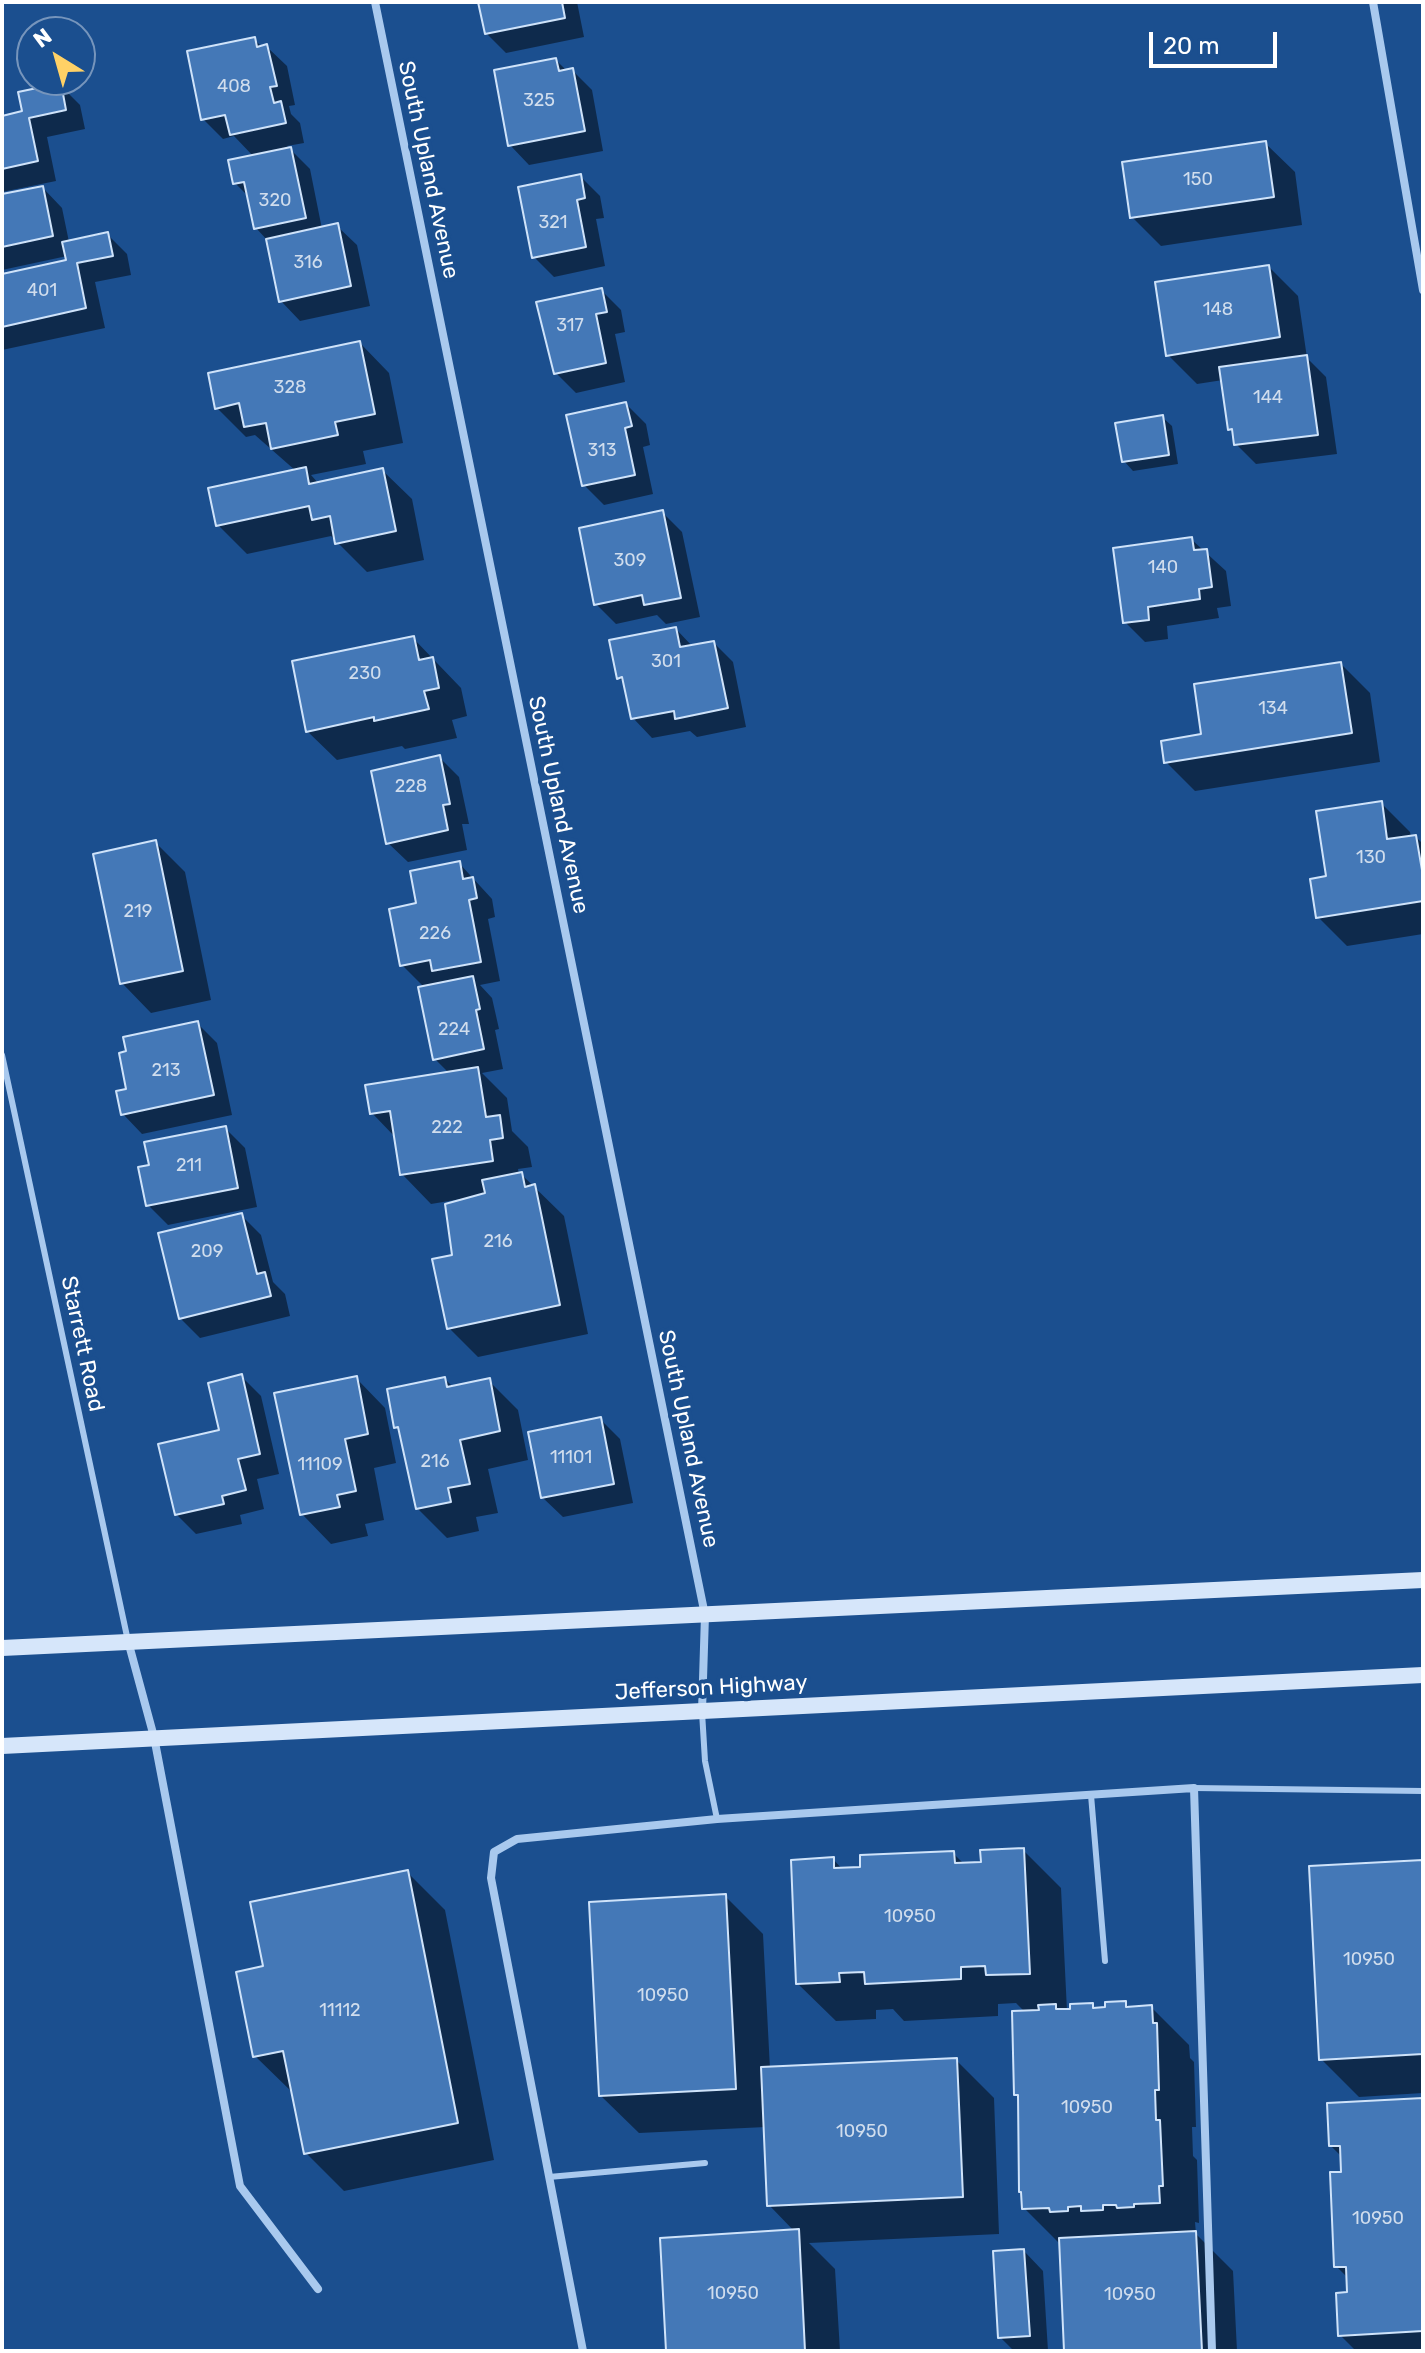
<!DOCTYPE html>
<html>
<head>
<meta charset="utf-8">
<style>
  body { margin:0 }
  #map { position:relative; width:1425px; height:2353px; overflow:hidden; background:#1b4f8f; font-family:Rubik,sans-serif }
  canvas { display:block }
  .frame { position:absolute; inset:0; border:4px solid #fff; pointer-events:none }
  .north { position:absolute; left:16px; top:16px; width:80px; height:80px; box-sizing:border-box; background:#1b4f8f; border:2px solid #7695bc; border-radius:50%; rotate:323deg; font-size:22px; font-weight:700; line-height:32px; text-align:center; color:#fff }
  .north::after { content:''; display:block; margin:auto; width:28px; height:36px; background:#ffd166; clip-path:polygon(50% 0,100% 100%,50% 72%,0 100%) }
  .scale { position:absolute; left:1149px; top:32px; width:128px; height:36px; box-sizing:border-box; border:4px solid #fff; border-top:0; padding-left:10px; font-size:24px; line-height:28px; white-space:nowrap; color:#fff; -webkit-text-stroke:6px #1b4f8f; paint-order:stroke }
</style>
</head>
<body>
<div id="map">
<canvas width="1425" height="2353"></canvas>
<div class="frame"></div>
<div class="north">N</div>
<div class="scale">20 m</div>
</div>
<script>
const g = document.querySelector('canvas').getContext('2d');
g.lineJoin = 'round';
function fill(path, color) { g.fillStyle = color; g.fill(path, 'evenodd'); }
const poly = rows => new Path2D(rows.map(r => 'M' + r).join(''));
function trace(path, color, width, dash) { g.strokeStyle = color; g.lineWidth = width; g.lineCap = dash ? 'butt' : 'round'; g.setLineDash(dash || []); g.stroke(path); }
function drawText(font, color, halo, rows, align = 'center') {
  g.font = font + ' Rubik,sans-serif'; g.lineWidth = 8; g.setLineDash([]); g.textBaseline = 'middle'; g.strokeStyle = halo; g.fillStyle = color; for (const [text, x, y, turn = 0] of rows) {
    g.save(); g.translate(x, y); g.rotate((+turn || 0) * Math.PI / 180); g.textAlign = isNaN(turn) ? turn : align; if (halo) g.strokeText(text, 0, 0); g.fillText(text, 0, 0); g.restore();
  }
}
fill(poly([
  [480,2,577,2,584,37,506,53,486,33],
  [254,39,263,48,267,47,287,66,295,105,289,106,291,114,300,123,304,143,287,146,310,169,322,229,337,226,357,245,370,306,300,321,281,301,268,241,256,228,250,198,235,183,254,157,234,136,223,139,203,119],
  [556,60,567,71,572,70,592,90,603,151,529,165,510,145],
  [61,86,80,105,85,129,47,137,56,181,2,192,2,118,24,113],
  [1265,143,1295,172,1302,225,1161,246,1132,217],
  [580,176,600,196,604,218,596,219,605,266,554,277,534,257],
  [43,188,62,208,69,242,107,234,127,254,131,275,95,282,105,328,2,350,2,276,68,261,67,256,2,270,2,196],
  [1269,267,1298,296,1307,358,1326,377,1337,454,1256,464,1236,444,1235,434,1230,429,1223,380,1197,384,1168,355],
  [601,290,621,310,625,332,615,334,625,382,576,393,556,373],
  [360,343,389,373,403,443,363,451,366,464,311,475,319,484,382,470,412,499,424,560,367,572,331,536,247,554,218,525,296,471,255,435,246,437,217,408],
  [626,404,646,424,650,445,643,447,653,494,604,505,584,485],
  [1162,417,1172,426,1178,464,1133,471,1124,461],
  [662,512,682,532,700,617,666,624,657,615,616,624,596,604],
  [1191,539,1226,571,1231,606,1217,608,1219,618,1167,626,1168,639,1145,642,1125,622],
  [676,629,693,647,714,643,733,662,746,727,697,737,690,731,652,738,633,718,626,684,619,678],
  [413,638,461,688,467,716,452,720,457,738,405,749,402,746,337,760,307,731],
  [1341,664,1370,693,1380,762,1195,791,1166,762,1204,735],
  [440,758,459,777,469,824,462,824,467,850,408,862,388,843],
  [1381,803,1410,832,1411,837,1416,837,1423,844,1423,934,1347,946,1318,917,1328,878],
  [156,843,185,872,211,1000,151,1013,122,983],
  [459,863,492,899,495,917,488,919,500,981,480,985,492,998,499,1029,495,1030,503,1069,482,1073,507,1098,512,1131,528,1147,532,1167,518,1169,519,1174,521,1174,564,1216,588,1334,478,1357,449,1328,461,1199,431,1204,402,1174,396,1138,372,1113,450,1074,435,1059,425,988,402,965,418,905],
  [197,1023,217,1043,232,1115,142,1134,123,1114,129,1090],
  [225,1128,245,1148,257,1207,168,1225,148,1205,152,1167],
  [241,1215,261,1235,273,1282,285,1294,290,1316,200,1338,180,1318],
  [241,1376,261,1396,279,1474,257,1479,264,1509,240,1515,242,1524,196,1534,176,1514,221,1432],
  [356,1378,385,1408,396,1463,374,1468,384,1520,365,1524,368,1536,331,1544,302,1514],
  [445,1379,454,1388,489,1381,518,1410,528,1460,488,1469,498,1513,476,1517,479,1531,447,1538,417,1508,401,1432,396,1427],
  [600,1419,620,1439,633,1503,563,1517,543,1498],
  [1024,1851,1061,1888,1067,2011,1092,2005,1096,2009,1125,2003,1130,2008,1151,2007,1189,2045,1190,2058,1194,2062,1196,2127,1192,2127,1193,2156,1197,2160,1199,2223,1195,2222,1196,2234,1233,2271,1237,2351,1066,2351,1062,2246,1024,2208,1020,2098,1016,2094,1026,2013,1016,2003,998,2004,998,2016,904,2021,893,2009,876,2010,876,2019,836,2021,798,1984,833,1859,843,1870,953,1853,965,1865,983,1864],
  [1423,1862,1423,2093,1359,2097,1321,2059],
  [407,1872,445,1910,494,2160,344,2191,306,2153,293,2093,255,2056,266,1968],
  [725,1896,763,1934,770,2069,956,2060,994,2098,999,2234,809,2243,835,2269,840,2351,668,2351,795,2232,769,2205,766,2127,639,2133,601,2096],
  [1423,2100,1423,2351,1356,2351,1340,2335,1349,2294,1348,2278,1336,2266,1342,2157,1331,2146],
  [1024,2251,1043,2271,1048,2351,1014,2351,1000,2337]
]), '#0007');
const building = poly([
  [478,2,562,2,565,18,485,34,478,2],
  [255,37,257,47,267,44,277,86,270,87,274,103,281,101,286,123,230,135,225,115,201,120,187,51,255,37],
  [556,58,559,71,573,68,585,131,508,146,494,70,556,58],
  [61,83,66,110,29,118,38,161,2,169,2,116,22,111,18,92,61,83],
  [1266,141,1274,197,1130,218,1122,162,1266,141],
  [291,147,306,218,254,229,244,182,233,184,228,160,291,147],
  [581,174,585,198,577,200,586,247,532,258,518,187,581,174],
  [43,186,53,236,2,247,2,194,43,186],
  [338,223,351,286,279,302,266,239,338,223],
  [108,232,113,256,77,263,86,308,2,327,2,274,66,260,62,242,108,232],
  [1269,265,1280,337,1166,356,1155,282,1269,265],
  [602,288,607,312,596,314,606,363,554,374,536,302,602,288],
  [360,341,375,414,335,422,338,435,271,449,266,423,244,427,239,403,215,409,208,373,360,341],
  [1307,355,1318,435,1234,445,1232,429,1228,430,1219,367,1307,355],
  [626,402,632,426,625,428,635,475,582,486,566,415,626,402],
  [1163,415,1169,455,1122,462,1115,423,1163,415],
  [306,467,309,484,383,468,396,531,335,544,330,516,312,520,309,506,216,526,208,488,306,467],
  [663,510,681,598,644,605,642,595,594,605,579,528,663,510],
  [1192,537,1194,550,1207,549,1212,587,1199,589,1200,599,1148,607,1149,620,1123,623,1113,548,1192,537],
  [676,627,680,647,714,641,728,708,675,719,674,711,631,719,622,677,617,679,609,640,676,627],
  [414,636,419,660,433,657,439,688,424,691,429,709,374,721,374,717,306,732,292,661,414,636],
  [1341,662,1352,733,1164,763,1161,741,1201,734,1194,684,1341,662],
  [440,755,450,804,443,805,448,830,386,844,371,771,440,755],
  [1382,801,1387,839,1416,835,1423,876,1423,901,1316,918,1310,879,1326,876,1316,811,1382,801],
  [156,840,183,971,120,984,93,854,156,840],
  [460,861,463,879,473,877,477,898,469,900,481,962,432,971,430,960,400,966,389,909,416,903,410,871,460,861],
  [473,976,480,1009,476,1010,484,1049,433,1060,418,987,473,976],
  [198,1021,214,1095,121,1115,116,1091,126,1089,119,1053,126,1051,123,1037,198,1021],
  [478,1067,486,1117,500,1115,503,1138,490,1140,493,1161,400,1175,390,1111,370,1114,365,1085,478,1067],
  [226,1126,238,1188,146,1206,138,1167,149,1165,144,1142,226,1126],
  [522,1172,525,1187,535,1184,560,1305,447,1329,432,1259,452,1255,445,1204,485,1193,482,1180,522,1172],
  [242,1213,257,1274,265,1272,271,1296,179,1319,158,1233,242,1213],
  [242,1374,260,1454,238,1459,246,1490,222,1496,224,1504,175,1515,158,1444,219,1430,208,1383,242,1374],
  [357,1376,368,1434,345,1439,356,1491,337,1495,340,1507,300,1515,274,1393,357,1376],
  [445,1377,447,1387,490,1378,500,1431,460,1440,470,1484,448,1488,451,1502,416,1509,398,1427,394,1428,387,1389,445,1377],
  [601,1417,614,1484,541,1498,528,1432,601,1417],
  [1024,1848,1030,1974,986,1975,985,1966,961,1967,961,1979,865,1984,864,1972,839,1973,840,1982,796,1984,791,1860,834,1857,834,1868,860,1867,860,1855,954,1851,955,1863,981,1862,980,1850,1024,1848],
  [1423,1860,1423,2054,1319,2060,1309,1866,1423,1860],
  [408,1870,458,2123,304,2154,283,2051,253,2057,236,1972,263,1966,250,1902,408,1870],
  [726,1894,736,2089,599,2096,589,1902,726,1894],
  [1126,2001,1126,2007,1152,2005,1153,2023,1157,2023,1159,2090,1155,2090,1156,2120,1160,2120,1163,2186,1159,2186,1160,2203,1134,2204,1134,2207,1117,2208,1116,2205,1103,2205,1103,2210,1081,2211,1081,2206,1068,2207,1068,2211,1050,2212,1049,2208,1022,2209,1021,2192,1019,2192,1018,2095,1014,2095,1012,2011,1039,2010,1038,2005,1056,2004,1056,2009,1070,2009,1070,2004,1093,2003,1093,2008,1105,2007,1105,2002,1126,2001],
  [957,2058,963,2197,767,2206,761,2067,957,2058],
  [1423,2098,1423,2331,1338,2336,1336,2293,1347,2292,1346,2267,1334,2267,1330,2172,1341,2172,1340,2146,1329,2146,1327,2103,1423,2098],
  [799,2229,805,2351,666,2351,660,2238,799,2229],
  [1196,2231,1202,2351,1064,2351,1059,2238,1196,2231],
  [1024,2249,1030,2336,998,2338,993,2251,1024,2249]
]);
fill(building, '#4478b7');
trace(building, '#cfe3fa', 2);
trace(poly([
  [2,1055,128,1641],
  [702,1712,705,1761,717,1819],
  [1194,1788,1423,1791],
  [1091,1795,1105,1961],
  [549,2177,705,2163]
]), '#a9c9ee', 6);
trace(poly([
  [375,2,705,1615,702,1711],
  [1373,2,1423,290],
  [128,1641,154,1737,240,2186,318,2289],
  [583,2351,491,1878,494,1852,517,1839,717,1819,1194,1788,1212,2351]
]), '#a9c9ee', 8);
trace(poly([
  [2,1648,1423,1580],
  [2,1746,1423,1675]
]), '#d6e6fa', 16);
drawText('18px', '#d0dded', null, [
  ["408",234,87],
  ["325",539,101],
  ["150",1198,180],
  ["320",275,201],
  ["321",553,223],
  ["316",308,263],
  ["401",42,291],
  ["148",1218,310],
  ["317",570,326],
  ["328",290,388],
  ["144",1268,398],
  ["313",602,451],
  ["309",630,561],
  ["140",1163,568],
  ["301",666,662],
  ["230",365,674],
  ["134",1273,709],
  ["228",411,787],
  ["130",1371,858],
  ["219",138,912],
  ["226",435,934],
  ["224",454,1030],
  ["213",166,1071],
  ["222",447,1128],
  ["211",189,1166],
  ["216",498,1242],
  ["209",207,1252],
  ["11101",571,1458],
  ["216",435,1462],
  ["11109",320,1465],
  ["10950",910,1917],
  ["10950",1369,1960],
  ["10950",663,1996],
  ["11112",340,2011],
  ["10950",1087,2108],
  ["10950",862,2132],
  ["10950",1378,2219],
  ["10950",733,2294],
  ["10950",1130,2295]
]);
drawText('22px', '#fff', '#1b4f8f', [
  ["South Upland Avenue",428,170,78],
  ["South Upland Avenue",558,805,78],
  ["Starrett Road",82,1344,78],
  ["South Upland Avenue",688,1439,78],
  ["Jefferson Highway",711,1688,-3]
]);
</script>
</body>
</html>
